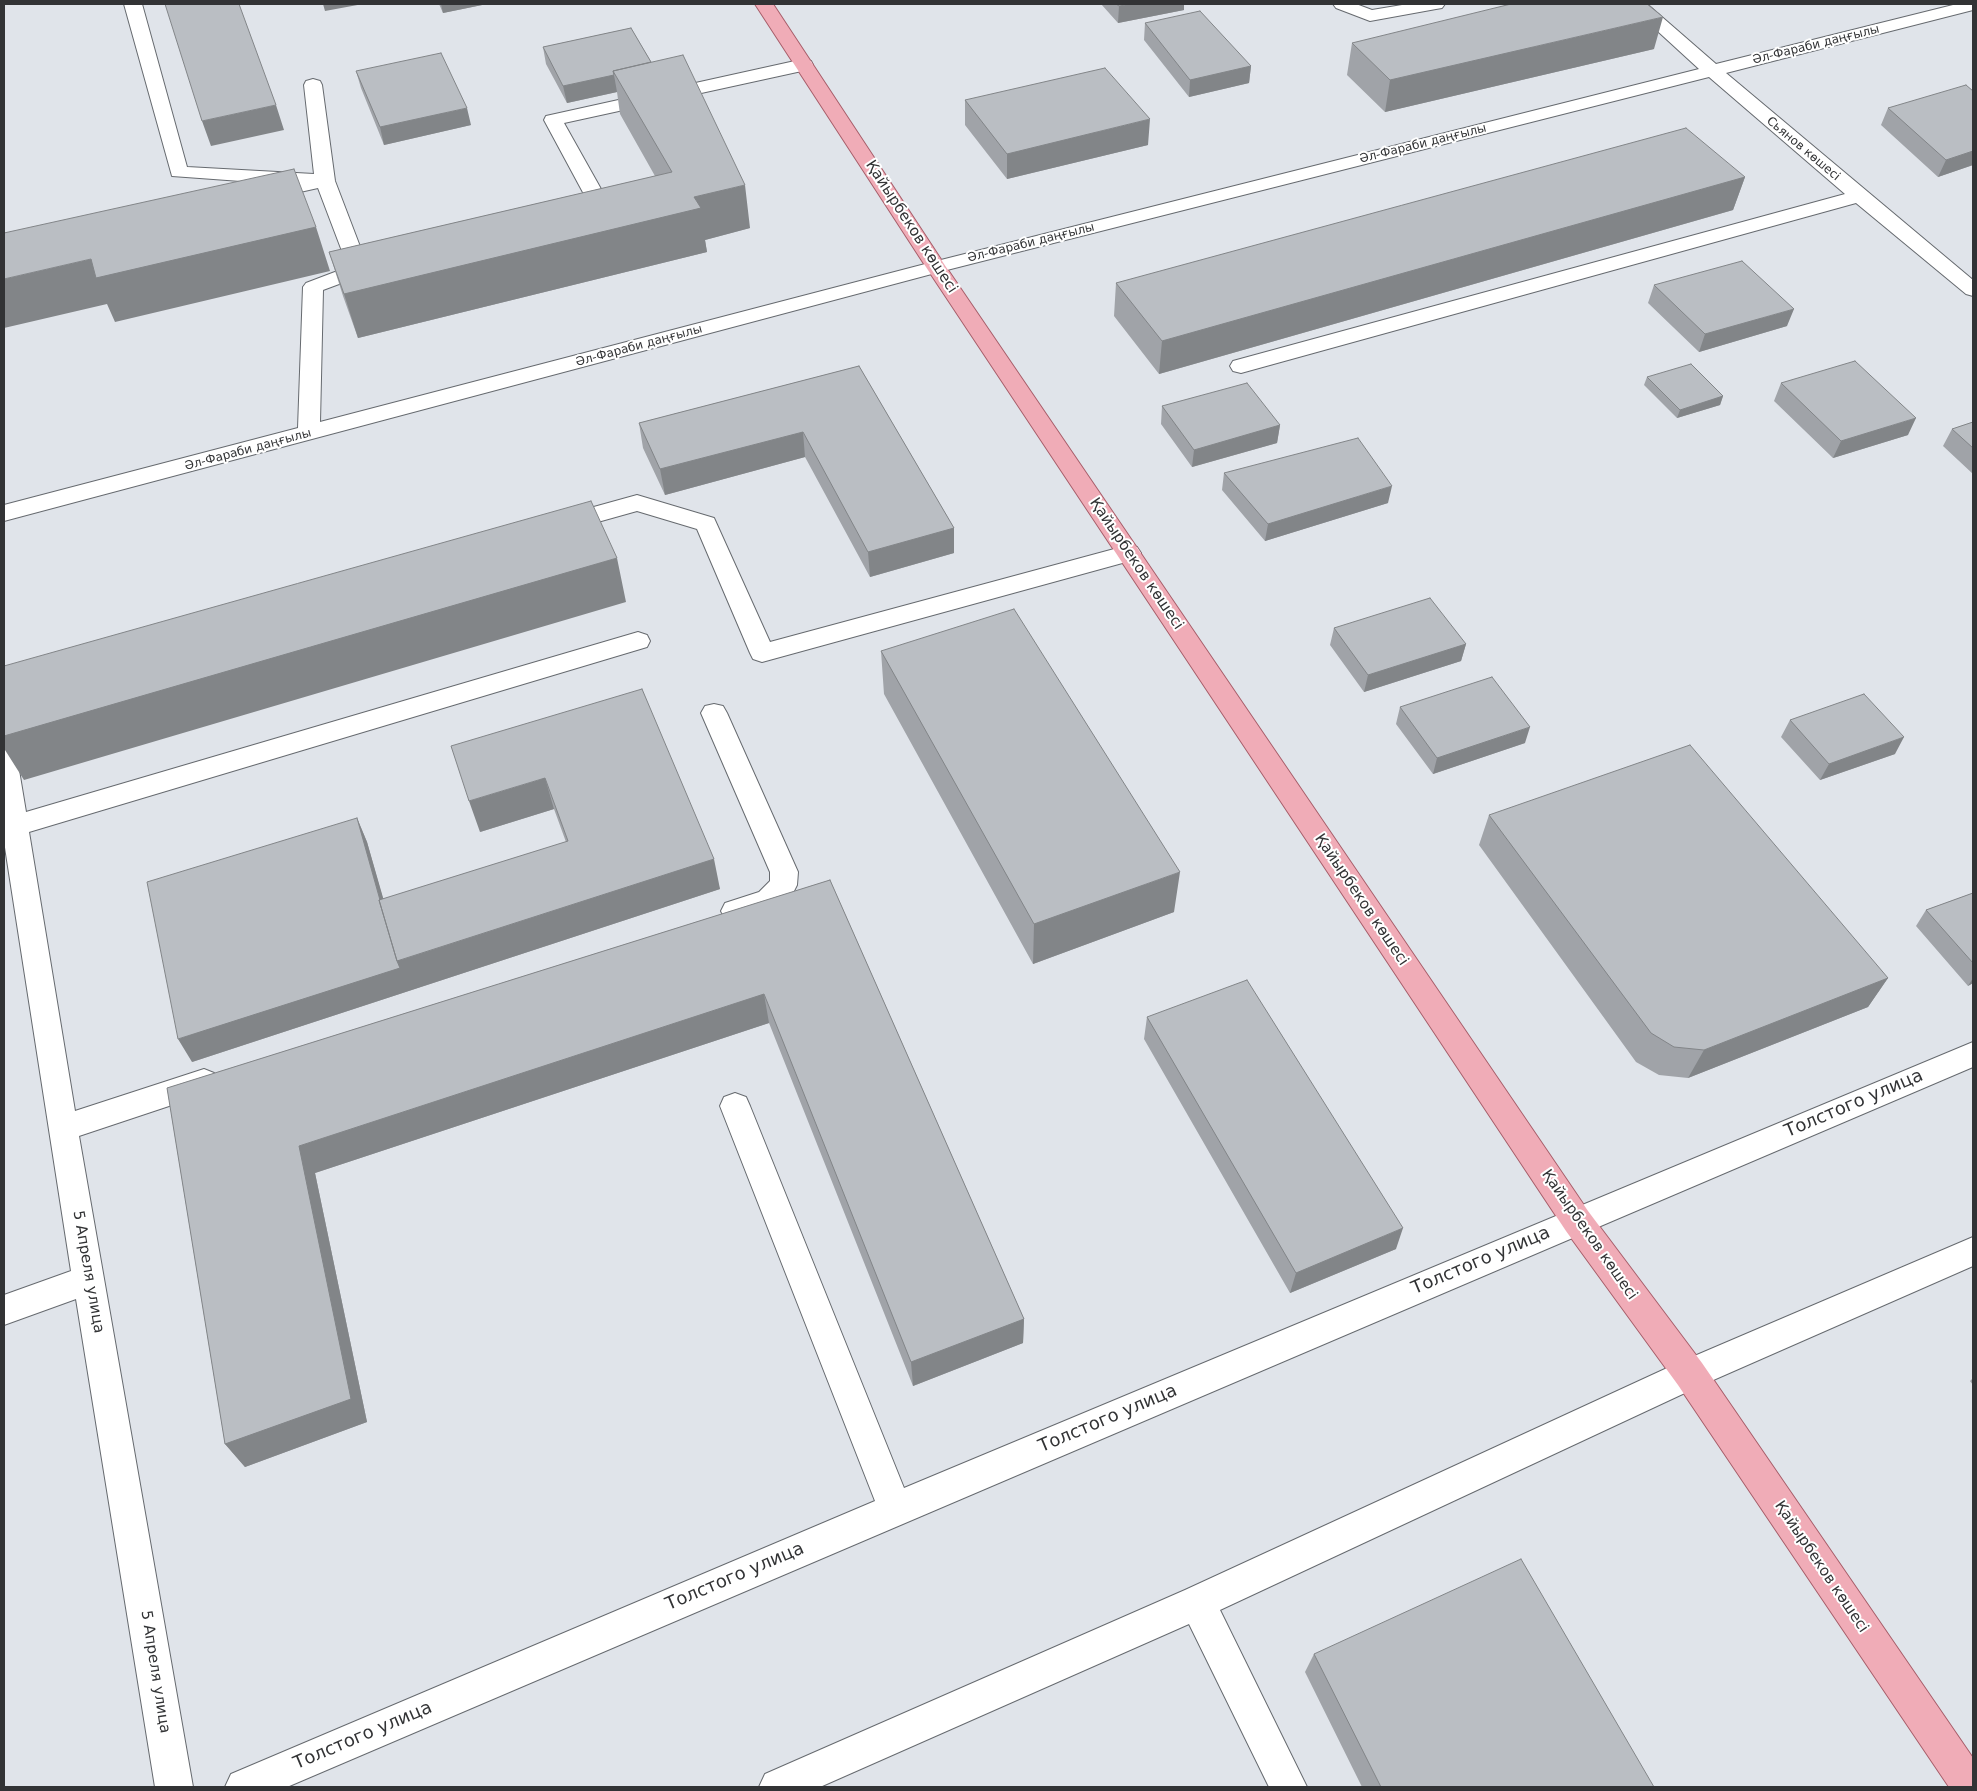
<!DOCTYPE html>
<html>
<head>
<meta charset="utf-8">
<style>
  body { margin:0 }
  #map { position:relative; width:1977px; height:1791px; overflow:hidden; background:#e0e4ea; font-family:"DejaVu Sans",sans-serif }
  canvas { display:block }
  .frame { position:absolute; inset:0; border:5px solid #323335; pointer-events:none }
</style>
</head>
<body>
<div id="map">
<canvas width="1977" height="1791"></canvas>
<div class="frame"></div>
</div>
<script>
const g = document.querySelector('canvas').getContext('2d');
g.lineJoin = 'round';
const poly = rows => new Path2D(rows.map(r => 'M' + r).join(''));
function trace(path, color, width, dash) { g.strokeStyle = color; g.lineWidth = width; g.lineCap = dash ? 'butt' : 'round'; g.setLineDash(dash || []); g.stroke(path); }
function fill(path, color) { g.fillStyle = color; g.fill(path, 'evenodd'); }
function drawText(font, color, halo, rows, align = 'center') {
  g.font = font + ' "DejaVu Sans",sans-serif'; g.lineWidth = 4; g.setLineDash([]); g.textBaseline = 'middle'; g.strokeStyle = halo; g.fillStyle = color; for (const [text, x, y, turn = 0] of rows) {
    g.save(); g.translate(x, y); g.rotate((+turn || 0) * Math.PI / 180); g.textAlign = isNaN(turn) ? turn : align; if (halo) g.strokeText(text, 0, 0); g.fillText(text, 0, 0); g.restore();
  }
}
const minor = poly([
  [124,4,142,4,187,167,314,174,304,85,306,81,313,79,320,81,322,85,335,181,369,270,366,274,323,290,320,422,929,263,1699,69,1628,4,1647,4,1716,64,1957,4,1973,4,1973,10,1726,73,1973,280,1973,296,1966,294,1856,203,1241,373,1233,371,1230,366,1233,361,1845,194,1709,77,943,271,4,521,4,505,298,428,303,287,306,283,348,267,318,188,264,200,257,198,254,194,257,190,282,184,172,176,124,4],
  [1333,4,1356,4,1372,10,1408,4,1445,4,1442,8,1436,9,1370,21,1336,8,1333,4],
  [804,59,811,61,813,65,811,69,564,123,615,214,612,218,602,221,595,223,588,221,585,217,588,213,593,211,544,120,546,116,804,59],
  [637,495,714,518,770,642,1129,545,1137,547,1141,553,1137,559,762,662,753,659,750,653,697,529,637,511,562,532,554,530,550,524,554,518,637,495],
  [638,632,647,635,650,641,647,647,29,832,75,1111,204,1069,214,1073,219,1082,214,1091,79,1136,193,1787,155,1787,76,1299,4,1325,4,1295,71,1271,4,841,4,748,13,751,17,758,26,812,638,632],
  [714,704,723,706,727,713,798,872,797,885,793,893,779,908,735,922,725,919,721,911,725,903,759,892,770,881,770,872,701,713,705,706,714,704],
  [1973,1042,1973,1067,287,1787,225,1787,231,1774,875,1501,720,1106,724,1097,735,1093,746,1097,750,1106,904,1488,1973,1042],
  [1973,1237,1973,1266,1702,1385,1220,1610,1307,1787,1269,1787,1189,1624,820,1787,759,1787,765,1774,1185,1590,1678,1363,1973,1237]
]);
const major = poly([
  [755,4,773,4,946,267,1588,1211,1702,1363,1973,1758,1973,1787,1949,1787,1678,1385,1566,1231,926,267,755,4]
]);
trace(minor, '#666a6f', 2);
trace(major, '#a75e6a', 2);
fill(minor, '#fff');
fill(major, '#f0acb7');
fill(poly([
  [439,4,487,4,443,13],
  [1101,4,1184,4,1184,10,1118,23],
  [1145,23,1251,66,1249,83,1189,97,1144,40],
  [631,28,750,228,705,240,707,252,358,338,343,296,329,252,655,176,620,114,617,92,567,103,546,64,543,47],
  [1352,43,1654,49,1385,112,1347,75],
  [356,71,471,125,384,145,361,88],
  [1973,91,1973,165,1938,177,1881,125,1888,108],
  [965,100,1148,145,1007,179,965,125],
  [1745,177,1733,210,1159,374,1114,316,1116,283],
  [1654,285,1787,326,1699,352,1648,303],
  [859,366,954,528,954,553,870,577,805,457,665,495,643,448,639,423],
  [1647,377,1723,396,1720,405,1677,418,1644,385],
  [1781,383,1908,435,1833,458,1774,401],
  [1162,406,1280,425,1277,443,1192,467,1161,424],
  [1973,422,1973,474,1943,446,1952,429],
  [1224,473,1388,503,1265,541,1222,490],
  [1334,628,1466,644,1461,661,1364,692,1330,645],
  [881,651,1174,912,1033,964,884,694],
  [642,689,720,889,192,1062,357,818,367,842,383,899,566,842,554,809,480,832],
  [1400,707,1525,743,1433,774,1396,724],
  [1790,720,1895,754,1820,780,1781,737],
  [1489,815,1888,978,1868,1007,1688,1078,1659,1075,1636,1062,1479,845],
  [830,880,1024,1319,1023,1343,913,1386,769,1023,315,1173,367,1422,245,1467,225,1444,167,1088],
  [1973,893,1973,983,1968,986,1916,926,1926,910],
  [1147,1017,1396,1249,1290,1293,1144,1039],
  [1973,1378,1973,1385,1970,1381],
  [1314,1654,1654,1787,1362,1787,1305,1672]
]), '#a0a3a8');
fill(poly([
  [323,4,363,4,325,11],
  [441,4,487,4,443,13],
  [1132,4,1184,4,1184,10,1118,23,1119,6],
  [1663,17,1654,49,1385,112,1390,80],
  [1251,66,1249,83,1189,97,1190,80],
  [614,75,617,92,567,103,563,86],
  [276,105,284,130,211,146,202,121],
  [467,108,471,125,384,145,380,127],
  [1150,119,1148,145,1007,179,1007,154],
  [1973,151,1973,165,1938,177,1946,160],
  [1745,177,1733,210,1159,374,1162,341],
  [745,185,750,228,705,240,707,252,358,338,344,294,694,197],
  [316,227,330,271,115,322,107,304,4,328,4,279,91,259],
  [1794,309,1787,326,1699,352,1705,334],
  [1723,396,1720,405,1677,418,1680,410],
  [1916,418,1908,435,1833,458,1841,441],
  [1280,425,1277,443,1192,467,1194,450],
  [803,432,805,457,665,495,660,469],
  [1392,486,1388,503,1265,541,1268,524],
  [954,528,954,553,870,577,868,552],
  [617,558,626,602,24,780,5,750,4,751,4,723],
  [1466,644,1461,661,1364,692,1368,675],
  [1530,727,1525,743,1433,774,1437,758],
  [1904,737,1895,754,1820,780,1829,764],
  [545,778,554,809,480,832,469,801],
  [357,818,367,842,401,960,714,859,720,889,192,1062,178,1039,397,961],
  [1180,872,1174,912,1033,964,1034,924],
  [1888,978,1868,1007,1688,1078,1704,1050],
  [1973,978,1973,983,1968,986],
  [764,994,769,1023,315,1173,367,1422,245,1467,225,1444,299,1146],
  [1403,1228,1396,1249,1290,1293,1296,1273],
  [1024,1319,1023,1343,913,1386,911,1362]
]), '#828588');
const building = poly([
  [165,4,239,4,276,105,202,121,165,4],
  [1116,4,1132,4,1119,6,1116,4],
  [1511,4,1647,4,1663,17,1390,80,1352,43,1511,4],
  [1200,11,1251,66,1190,80,1145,23,1200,11],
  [631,28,651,62,613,71,614,75,563,86,543,47,631,28],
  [441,53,467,108,380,127,356,71,441,53],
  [683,55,745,185,694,197,701,208,344,294,329,252,672,172,613,71,683,55],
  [1105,68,1150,119,1007,154,965,100,1105,68],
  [1966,85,1973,91,1973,151,1946,160,1888,108,1966,85],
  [1686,128,1745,177,1162,341,1116,283,1686,128],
  [294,169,316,227,96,278,91,259,4,279,4,233,294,169],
  [1742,261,1794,309,1705,334,1654,285,1742,261],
  [1855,361,1916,418,1841,441,1781,383,1855,361],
  [1691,364,1723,396,1680,410,1647,377,1691,364],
  [859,366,954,528,868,552,803,432,660,469,639,423,859,366],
  [1247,383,1280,425,1194,450,1162,406,1247,383],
  [1973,422,1973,448,1952,429,1973,422],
  [1358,438,1392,486,1268,524,1224,473,1358,438],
  [591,501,617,558,4,736,4,666,591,501],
  [1430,598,1466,644,1368,675,1334,628,1430,598],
  [1014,609,1180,872,1034,924,881,651,1014,609],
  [1492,677,1530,727,1437,758,1400,707,1492,677],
  [642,689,714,859,397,961,379,900,568,841,545,778,469,801,451,746,642,689],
  [1864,694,1904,737,1829,764,1790,720,1864,694],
  [1690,745,1888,978,1704,1050,1674,1047,1651,1033,1489,815,1690,745],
  [357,818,380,900,379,900,397,961,400,968,178,1039,147,882,357,818],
  [830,880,1024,1319,911,1362,764,994,299,1146,351,1399,225,1444,167,1088,830,880],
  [1973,893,1973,963,1926,910,1973,893],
  [1247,980,1403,1228,1296,1273,1147,1017,1247,980],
  [1521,1559,1654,1787,1381,1787,1314,1654,1521,1559]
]);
fill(building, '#babec3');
trace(building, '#828588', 1);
drawText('12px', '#323335', '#fff', [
  ["Әл-Фараби даңғылы",1816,45,-14],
  ["Әл-Фараби даңғылы",1423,144,-14],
  ["Сьянов көшесі",1803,149,40],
  ["Әл-Фараби даңғылы",1031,243,-14],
  ["Әл-Фараби даңғылы",639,346,-15],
  ["Әл-Фараби даңғылы",248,450,-15]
]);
drawText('15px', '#323335', '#fff', [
  ["Қайырбеков көшесі",911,227,57],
  ["Қайырбеков көшесі",1136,564,56],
  ["Қайырбеков көшесі",1361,900,56],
  ["Қайырбеков көшесі",1589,1235,55],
  ["5 Апреля улица",88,1272,80],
  ["Қайырбеков көшесі",1821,1567,56],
  ["5 Апреля улица",155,1672,81]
]);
drawText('18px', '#323335', '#fff', [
  ["Толстого улица",1854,1104,-23],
  ["Толстого улица",1481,1261,-23],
  ["Толстого улица",1108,1419,-23],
  ["Толстого улица",735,1577,-23],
  ["Толстого улица",363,1736,-23]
]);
</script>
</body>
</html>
